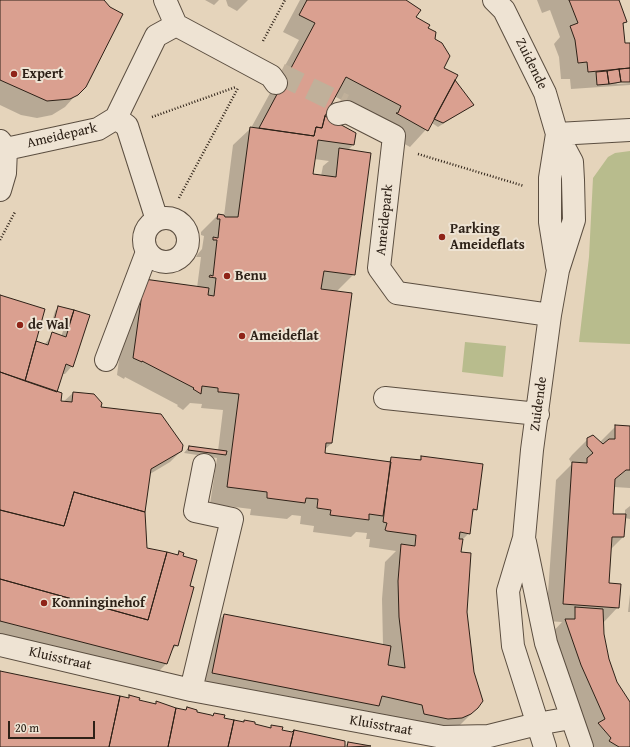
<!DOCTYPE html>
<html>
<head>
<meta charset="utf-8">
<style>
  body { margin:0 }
  #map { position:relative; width:630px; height:747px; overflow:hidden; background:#e5d4bb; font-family:"Gentium Book Plus",serif }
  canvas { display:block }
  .scale { position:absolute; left:8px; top:721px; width:87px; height:18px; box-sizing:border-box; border:2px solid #2d2117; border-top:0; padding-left:5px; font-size:12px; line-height:14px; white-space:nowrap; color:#2d2117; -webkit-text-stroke:3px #eee3d3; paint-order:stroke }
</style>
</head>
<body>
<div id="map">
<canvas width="630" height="747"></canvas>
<div class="scale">20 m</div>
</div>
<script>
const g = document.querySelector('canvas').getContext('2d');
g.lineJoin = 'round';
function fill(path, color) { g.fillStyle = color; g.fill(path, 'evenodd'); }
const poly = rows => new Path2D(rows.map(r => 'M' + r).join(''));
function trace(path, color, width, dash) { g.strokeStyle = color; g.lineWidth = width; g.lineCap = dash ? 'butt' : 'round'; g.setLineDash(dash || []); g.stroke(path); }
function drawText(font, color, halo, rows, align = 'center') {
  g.font = font + ' "Gentium Book Plus",serif'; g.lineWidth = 4; g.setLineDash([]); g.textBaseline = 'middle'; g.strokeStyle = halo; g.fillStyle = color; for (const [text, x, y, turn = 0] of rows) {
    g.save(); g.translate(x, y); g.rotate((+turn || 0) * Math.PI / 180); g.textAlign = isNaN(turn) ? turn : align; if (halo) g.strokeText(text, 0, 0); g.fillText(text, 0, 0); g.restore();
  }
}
fill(poly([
  [630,151,630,344,579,342,589,257,593,178,608,157,615,153],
  [465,342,506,346,503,377,462,372]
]), '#b8bc8d');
fill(poly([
  [0,0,104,0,109,8,121,15,91,78,65,107,52,115,37,118,21,115,0,105],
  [205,0,219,0,214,5],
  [226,0,248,0,237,11,228,6],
  [300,0,405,0,415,17,427,28,435,33,433,40,443,68,451,84,473,105,438,127,432,123,410,147,381,131,385,123,334,96,323,117,353,145,347,151,354,274,336,292,332,443,324,450,324,454,387,463,392,458,418,461,422,457,476,509,471,514,469,533,462,540,460,553,473,712,456,729,196,690,207,632,224,615,383,645,382,599,385,562,396,551,369,547,370,539,366,539,367,533,356,532,351,537,313,532,314,526,300,524,301,516,292,515,287,519,250,515,251,509,210,504,217,458,184,453,189,447,218,451,223,410,201,408,202,404,190,403,183,410,177,406,178,405,125,377,124,379,117,375,127,297,197,288,201,257,196,257,197,255,202,249,204,236,201,235,201,232,218,215,224,216,233,145,251,128,299,40,283,32],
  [314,159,329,161,323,166,321,176,312,175],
  [537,0,618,0,626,22,622,25,624,45,630,44,630,81,619,82,616,84,630,83,630,85,571,89,570,79,561,79,559,57,554,44,560,37,550,10,542,13],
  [0,296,35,342,44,345,53,334,61,337,64,328,51,325,55,311,59,307,74,311,72,366,65,374,62,374,56,392,60,402,63,402,73,393,181,451,170,462,150,474,144,512,146,548,176,556,179,553,177,645,170,652,166,664,149,681,0,641],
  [616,426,630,427,630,488,614,487,612,515,625,515,625,510,630,506,630,519,625,518,623,537,610,550,607,584,618,607,603,623,603,634,608,659,616,682,630,703,630,747,587,747,548,637,562,622,546,621,556,480,572,464,569,459,572,455,590,437,596,438,600,442],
  [630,594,630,612,628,612],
  [348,743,367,747,344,747]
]), '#0003');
const building = poly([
  [0,0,104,0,110,7,123,14,86,87,78,95,70,99,47,101,0,80,0,0],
  [307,0,406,0,421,10,416,17,430,25,428,28,436,32,435,39,442,43,450,56,444,68,458,75,428,131,396,113,398,113,401,106,346,77,325,116,322,128,316,127,314,136,259,128,315,23,299,15,307,0],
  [569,0,619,0,627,22,623,23,625,43,630,43,630,68,588,72,587,62,578,63,575,40,570,26,578,23,569,0],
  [630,68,630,82,621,82,619,69,630,68],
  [619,69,621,82,609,84,607,71,619,69],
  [607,71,609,84,597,85,596,72,607,71],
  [455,80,474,105,443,123,434,119,455,80],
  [325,116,356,133,354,145,318,140,313,174,336,177,339,148,371,153,355,275,324,271,321,289,352,293,332,443,326,443,325,453,391,462,383,516,369,514,369,520,330,515,331,510,317,508,318,499,306,498,305,503,267,498,267,492,227,487,239,394,220,392,218,392,218,388,202,386,201,394,193,389,194,388,142,361,142,362,133,358,144,279,209,288,208,295,214,296,216,278,209,277,210,275,213,276,217,240,213,240,213,237,218,238,220,219,217,219,218,214,224,215,225,217,238,217,250,127,314,136,316,127,322,128,325,116],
  [0,295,45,309,25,381,0,372,0,295],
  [58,306,74,310,69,325,54,321,58,306],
  [74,310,90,315,73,367,66,364,57,392,25,381,36,341,48,345,52,332,66,337,74,310],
  [0,372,62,393,61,401,72,402,73,392,94,394,102,403,101,407,161,414,183,445,182,451,151,469,145,512,74,492,64,526,0,510,0,372],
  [615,425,630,426,630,470,626,470,615,479,613,514,626,514,624,537,612,537,609,583,621,584,619,608,563,604,572,462,587,463,587,458,593,453,587,446,587,438,593,435,603,444,609,439,615,439,615,425],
  [189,446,227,451,226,455,188,450,189,446],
  [421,456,483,464,477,510,473,509,470,534,460,532,459,539,463,539,461,552,471,553,467,612,474,672,483,701,478,708,471,714,462,718,448,719,424,714,422,705,382,696,379,706,212,673,224,614,391,646,388,665,405,668,399,617,398,581,401,544,415,546,416,535,387,531,385,530,387,523,383,522,391,457,421,460,421,456],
  [74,492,145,512,147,548,167,552,148,620,0,579,0,510,64,526,74,492],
  [179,551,184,553,183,556,197,560,190,586,194,587,178,646,174,645,167,664,0,621,0,579,148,620,167,552,178,555,179,551],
  [575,607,603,609,604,634,609,659,617,682,630,702,630,747,619,747,609,741,611,738,598,723,605,719,581,665,565,619,575,619,575,607],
  [0,671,120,696,109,747,0,747,0,671],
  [129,695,140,698,139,700,156,704,156,701,176,708,168,747,109,747,120,696,129,698,129,695],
  [187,707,197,710,197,712,211,715,213,716,214,713,225,715,224,718,234,720,228,747,168,747,176,708,186,710,187,707],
  [234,720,244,722,244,720,255,722,255,724,271,728,271,725,283,727,282,730,292,732,294,730,290,747,228,747,234,720],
  [294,730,345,741,345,747,290,747,294,730],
  [348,742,371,746,347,747,348,742]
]);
fill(building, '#daa090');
trace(building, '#2d2117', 1);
trace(poly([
  [280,74,344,105]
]), '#c0b09a', 22, [22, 11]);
const minor = poly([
  [494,0,504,10,545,93,557,134,572,162,573,180,574,220,558,270,550,315,532,450,524,538,508,591,513,646,545,747],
  [176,25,271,76,276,83],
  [338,114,347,112,394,136,379,268,397,293,550,315],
  [116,118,127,126,157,220],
  [557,134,630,130],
  [0,141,6,149,5,173,0,190],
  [6,149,98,129,116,118,156,36,176,25,165,0],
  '144 240a22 22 0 1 1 44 0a22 22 0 1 1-44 0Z',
  [557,266,550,222,550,178,557,134],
  [106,360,147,252],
  [385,398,538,414],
  [525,542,546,643,582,747],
  [0,645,191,690,443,737,489,736,537,724,571,718],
  [191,690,232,519,195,511,204,465]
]);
trace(minor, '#5b4e40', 24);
trace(poly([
  [263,41,285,0],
  [152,117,236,87],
  [418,154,524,186],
  [179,198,238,88],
  [0,240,15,212]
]), '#2d2117', 2.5, [1, 2]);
trace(minor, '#eee3d3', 22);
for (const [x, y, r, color] of [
  [14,74,4,"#8f2418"],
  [442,237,4,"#8f2418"],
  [227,276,4,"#8f2418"],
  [20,325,4,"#8f2418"],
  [242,336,4,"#8f2418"],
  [44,603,4,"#8f2418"]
]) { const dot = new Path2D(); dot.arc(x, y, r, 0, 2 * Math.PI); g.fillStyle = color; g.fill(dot); trace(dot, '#eee3d3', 1.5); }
drawText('14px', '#2d2117', '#eee3d3', [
  ["Zuidende",531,64,64],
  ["Ameidepark",62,136,-13],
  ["Ameidepark",385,220,-84],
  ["Zuidende",539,404,-82],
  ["Kluisstraat",60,659,13],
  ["Kluisstraat",381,726,10]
]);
drawText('bold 14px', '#2d2117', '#eee3d3', [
  ["Expert",22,74],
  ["Parking",450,229],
  ["Ameideflats",450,245],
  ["Benu",235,276],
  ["de Wal",28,325],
  ["Ameideflat",250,336],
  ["Konninginehof",52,603]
], 'left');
</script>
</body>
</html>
